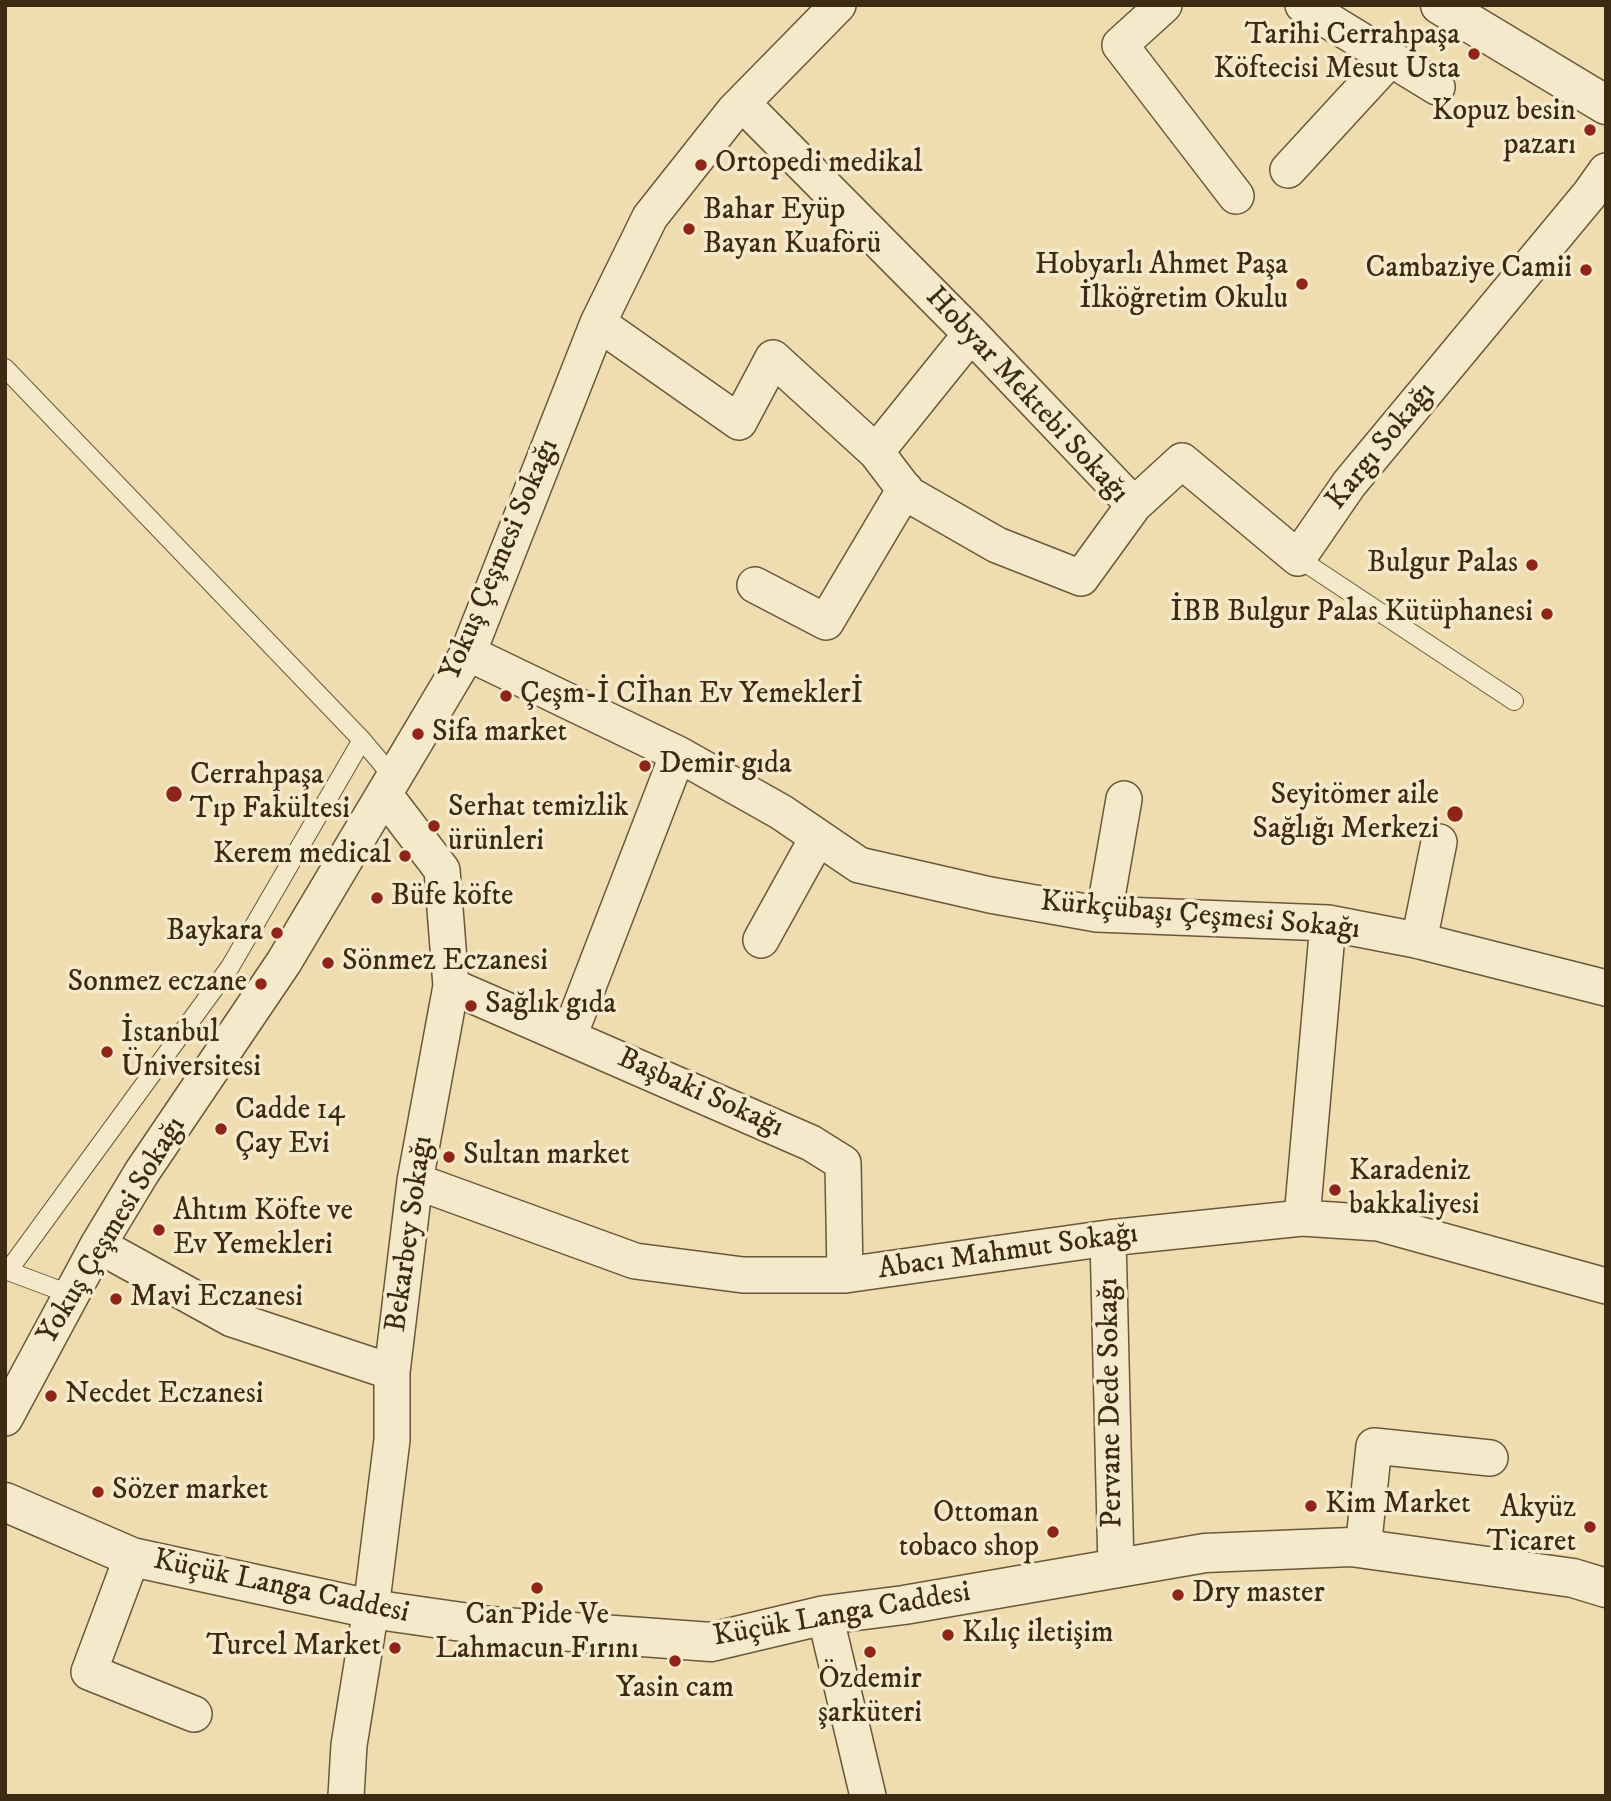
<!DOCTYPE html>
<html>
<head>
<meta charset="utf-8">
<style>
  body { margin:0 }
  #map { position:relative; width:1611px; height:1801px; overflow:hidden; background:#efddb0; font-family:"IM FELL DW Pica",serif }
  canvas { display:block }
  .frame { position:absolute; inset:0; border:7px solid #3c2b12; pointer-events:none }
</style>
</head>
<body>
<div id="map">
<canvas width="1611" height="1801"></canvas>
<div class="frame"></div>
</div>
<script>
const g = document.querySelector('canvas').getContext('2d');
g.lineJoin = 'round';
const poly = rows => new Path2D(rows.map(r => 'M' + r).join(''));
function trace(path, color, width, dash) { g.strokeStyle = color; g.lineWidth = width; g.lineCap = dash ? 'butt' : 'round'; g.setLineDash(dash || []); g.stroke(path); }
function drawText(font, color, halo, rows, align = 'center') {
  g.font = font + ' "IM FELL DW Pica",serif'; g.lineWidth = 7; g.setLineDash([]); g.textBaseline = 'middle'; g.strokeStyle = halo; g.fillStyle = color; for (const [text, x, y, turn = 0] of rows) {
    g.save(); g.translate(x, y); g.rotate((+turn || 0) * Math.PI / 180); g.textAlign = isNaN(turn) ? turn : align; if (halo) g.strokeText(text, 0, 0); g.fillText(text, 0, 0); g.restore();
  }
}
const service = poly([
  [5,368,362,740,394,778],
  [1298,558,1514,701],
  [5,1268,8,1271,72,1295],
  [8,1271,230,967,362,740]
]);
const minor = poly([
  [1164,5,1120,45,1236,196],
  [1303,5,1437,87],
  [742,103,971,334,1134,505],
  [1288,170,1391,58],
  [598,323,739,422,773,358,876,452,908,494,997,545,1081,578,1134,505,1182,461,1298,558,1349,484,1589,195,1606,171],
  [876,452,971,334],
  [755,585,826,622,905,489],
  [468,653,678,754,781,812,859,865,990,895,1097,914,1328,923,1416,940,1606,988],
  [1104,914,1124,799],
  [761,940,818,837],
  [1419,941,1439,842],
  [451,986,811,1143,843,1163,845,1275],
  [569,1036,678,754],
  [415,1181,635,1261,743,1275,845,1275,1108,1238,1302,1218,1378,1223,1606,1286],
  [1302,1218,1328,923],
  [1108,1238,1116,1568],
  [98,1245,232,1319,392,1372],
  [5,1418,98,1245,142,1172,284,962,468,653,598,323,650,217,734,111,838,5],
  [1363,1549,1374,1446,1490,1458],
  [132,1557,89,1672,194,1714],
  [825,1615,868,1796],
  [346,1796,349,1745,371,1609,392,1440,392,1372,415,1181,451,986,442,870,384,794]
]);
const tertiary = poly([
  [1440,5,1606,105],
  [5,1502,132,1557,371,1609,490,1626,711,1642,825,1615,904,1605,1205,1553,1351,1547,1573,1578,1606,1588]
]);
trace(service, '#69583a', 20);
trace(minor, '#69583a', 38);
trace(tertiary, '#69583a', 41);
trace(service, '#f5e9cc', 18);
trace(minor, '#f5e9cc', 35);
trace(tertiary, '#f5e9cc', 38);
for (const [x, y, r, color] of [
  [1474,54,7,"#8f2418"],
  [1590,130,7,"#8f2418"],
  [701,165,7,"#8f2418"],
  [689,229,7,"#8f2418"],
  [1586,270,7,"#8f2418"],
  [1302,284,7,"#8f2418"],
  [1532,565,7,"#8f2418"],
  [1547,614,7,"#8f2418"],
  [506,696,7,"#8f2418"],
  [418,734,7,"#8f2418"],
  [645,766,7,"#8f2418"],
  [174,794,9,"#8f2418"],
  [1455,814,9,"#8f2418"],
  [434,826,7,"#8f2418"],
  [405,856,7,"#8f2418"],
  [377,898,7,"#8f2418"],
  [277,933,7,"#8f2418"],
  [328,963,7,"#8f2418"],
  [261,984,7,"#8f2418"],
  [471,1006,7,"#8f2418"],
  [107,1052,7,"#8f2418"],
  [221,1129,7,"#8f2418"],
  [449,1157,7,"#8f2418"],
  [1335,1190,7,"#8f2418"],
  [159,1230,7,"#8f2418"],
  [116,1299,7,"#8f2418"],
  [51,1396,7,"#8f2418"],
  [98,1492,7,"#8f2418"],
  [1311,1506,7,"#8f2418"],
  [1590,1527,7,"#8f2418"],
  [1053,1532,7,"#8f2418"],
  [537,1588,7,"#8f2418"],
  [1178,1595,7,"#8f2418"],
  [948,1635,7,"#8f2418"],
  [395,1648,7,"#8f2418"],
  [870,1652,7,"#8f2418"],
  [675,1661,7,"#8f2418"]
]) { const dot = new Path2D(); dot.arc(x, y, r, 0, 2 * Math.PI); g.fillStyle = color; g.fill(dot); trace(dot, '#f5e9cc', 2.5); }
drawText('30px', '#3c2b12', '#f5e9cc', [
  ["Tarihi Cerrahpaşa",1460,37,"right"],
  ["Köftecisi Mesut Usta",1460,71,"right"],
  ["Kopuz besin",1576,113,"right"],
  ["pazarı",1576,147,"right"],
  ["Ortopedi medikal",715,165],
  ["Bahar Eyüp",703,212],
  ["Bayan Kuaförü",703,246],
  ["Hobyarlı Ahmet Paşa",1288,267,"right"],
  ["İlköğretim Okulu",1288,301,"right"],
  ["Cambaziye Camii",1572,270,"right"],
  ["Bulgur Palas",1518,565,"right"],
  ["İBB Bulgur Palas Kütüphanesi",1533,614,"right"],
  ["Çeşm-İ Cİhan Ev Yemeklerİ",520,696],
  ["Sifa market",432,734],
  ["Demir gıda",659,766],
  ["Cerrahpaşa",190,777],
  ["Tıp Fakültesi",190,811],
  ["Seyitömer aile",1439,797,"right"],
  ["Sağlığı Merkezi",1439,831,"right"],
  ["Serhat temizlik",448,809],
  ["ürünleri",448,843],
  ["Kerem medical",391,856,"right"],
  ["Büfe köfte",391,898],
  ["Baykara",263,933,"right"],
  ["Sönmez Eczanesi",342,963],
  ["Sonmez eczane",247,984,"right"],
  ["Sağlık gıda",485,1006],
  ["İstanbul",121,1035],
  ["Üniversitesi",121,1069],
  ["Cadde 14",235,1112],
  ["Çay Evi",235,1146],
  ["Sultan market",463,1157],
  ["Karadeniz",1349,1173],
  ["bakkaliyesi",1349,1207],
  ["Ahtım Köfte ve",173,1213],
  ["Ev Yemekleri",173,1247],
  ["Mavi Eczanesi",130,1299],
  ["Necdet Eczanesi",65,1396],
  ["Sözer market",112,1492],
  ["Kim Market",1325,1506],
  ["Akyüz",1576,1510,"right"],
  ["Ticaret",1576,1544,"right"],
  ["Ottoman",1039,1515,"right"],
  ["tobaco shop",1039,1549,"right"],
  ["Dry master",1192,1595],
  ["Can Pide Ve",537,1617,"center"],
  ["Lahmacun Fırını",537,1651,"center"],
  ["Kılıç iletişim",962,1635],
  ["Turcel Market",381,1648,"right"],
  ["Özdemir",870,1681,"center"],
  ["şarküteri",870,1715,"center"],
  ["Yasin cam",675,1690,"center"]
], 'left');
drawText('30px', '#3c2b12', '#f5e9cc', [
  ["Hobyar Mektebi Sokağı",1026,396,47],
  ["Kargı Sokağı",1382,447,-51],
  ["Yokuş Çeşmesi Sokağı",501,560,-67],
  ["Kürkçübaşı Çeşmesi Sokağı",1200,917,5],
  ["Başbaki Sokağı",700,1094,24],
  ["Yokuş Çeşmesi Sokağı",113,1231,-59],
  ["Bekarbey Sokağı",411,1234,-82],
  ["Abacı Mahmut Sokağı",1008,1253,-8],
  ["Pervane Dede Sokağı",1112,1403,-91],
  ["Küçük Langa Caddesi",281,1588,12],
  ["Küçük Langa Caddesi",842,1616,-10]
]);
</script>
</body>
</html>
